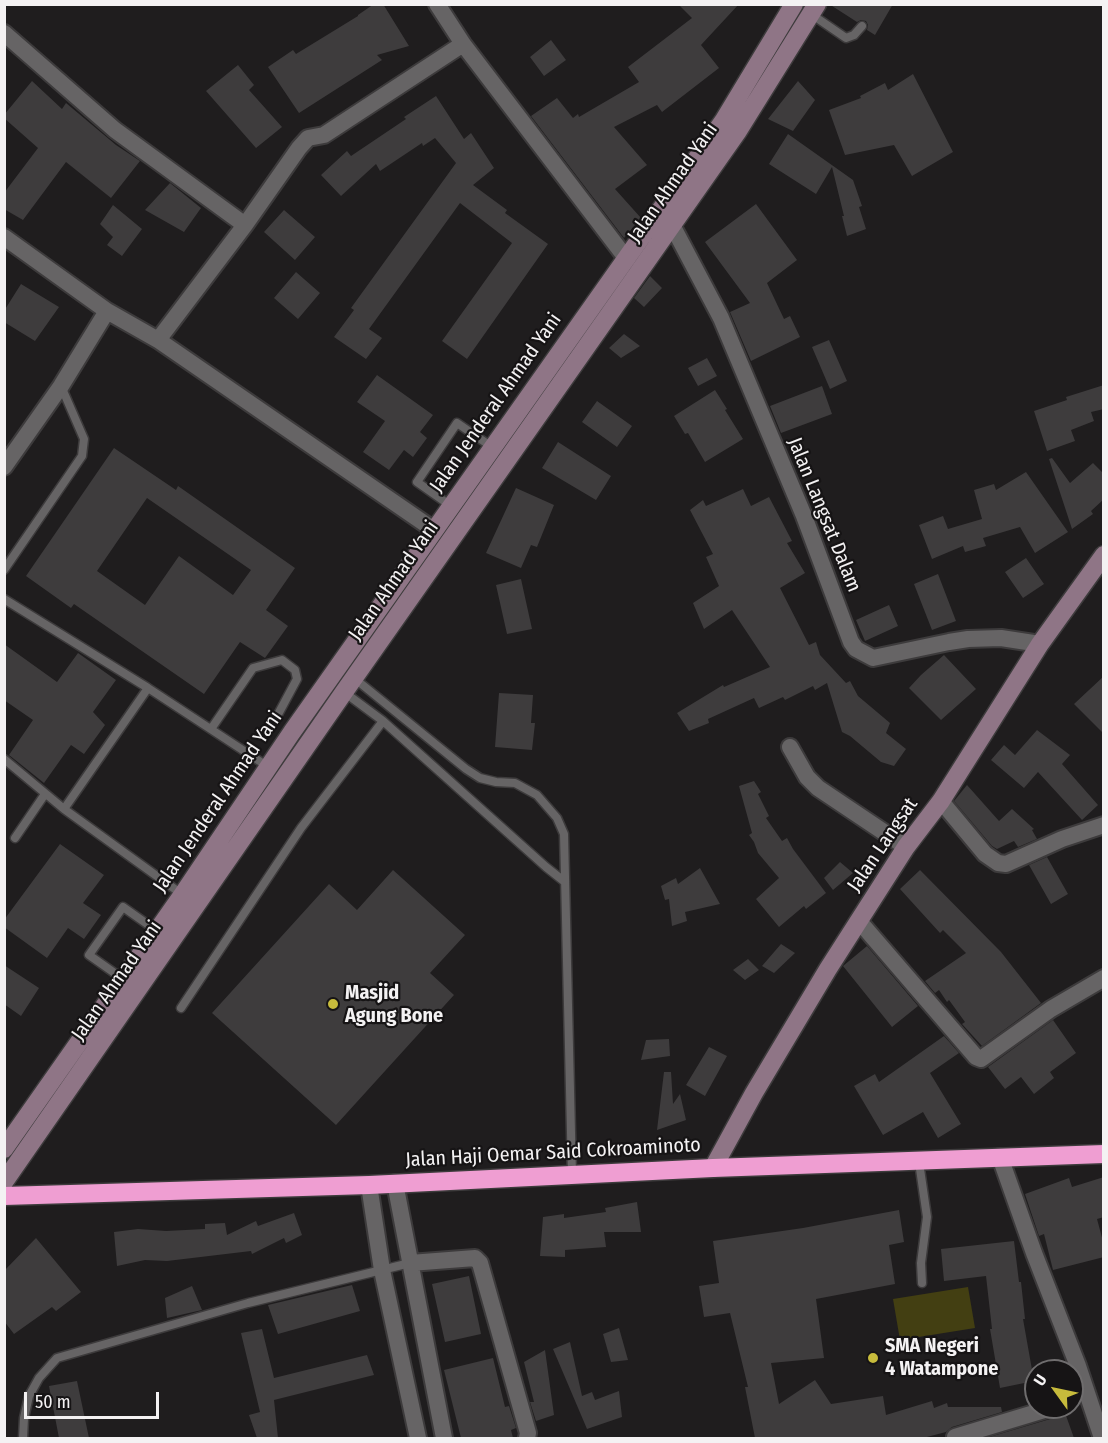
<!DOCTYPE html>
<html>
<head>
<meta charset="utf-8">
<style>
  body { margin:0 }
  #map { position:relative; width:1108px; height:1443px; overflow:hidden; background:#1f1d1e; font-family:"Fira Sans Condensed",sans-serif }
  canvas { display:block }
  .frame { position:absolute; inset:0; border:6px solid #f4f2f3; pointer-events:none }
  .north { position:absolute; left:1024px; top:1359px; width:60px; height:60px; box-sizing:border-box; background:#161415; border:2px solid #6f6d6e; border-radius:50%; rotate:303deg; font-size:16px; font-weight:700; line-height:24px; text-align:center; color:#f4f2f3 }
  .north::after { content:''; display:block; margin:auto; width:21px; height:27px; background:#c7bb3c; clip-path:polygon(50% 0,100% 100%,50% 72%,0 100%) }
  .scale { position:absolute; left:24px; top:1392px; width:135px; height:27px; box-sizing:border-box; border:3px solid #f4f2f3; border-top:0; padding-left:8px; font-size:18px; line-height:21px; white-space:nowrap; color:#f4f2f3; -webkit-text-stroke:4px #161415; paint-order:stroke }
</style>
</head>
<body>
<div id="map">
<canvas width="1108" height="1443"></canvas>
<div class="frame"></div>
<div class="north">U</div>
<div class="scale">50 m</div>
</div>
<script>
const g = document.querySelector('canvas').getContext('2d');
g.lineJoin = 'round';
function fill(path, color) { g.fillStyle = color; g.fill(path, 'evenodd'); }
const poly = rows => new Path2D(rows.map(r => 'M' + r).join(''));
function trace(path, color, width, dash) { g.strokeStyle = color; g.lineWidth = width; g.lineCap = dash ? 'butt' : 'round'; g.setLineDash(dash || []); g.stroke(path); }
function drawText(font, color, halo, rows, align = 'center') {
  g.font = font + ' "Fira Sans Condensed",sans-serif'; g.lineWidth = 4.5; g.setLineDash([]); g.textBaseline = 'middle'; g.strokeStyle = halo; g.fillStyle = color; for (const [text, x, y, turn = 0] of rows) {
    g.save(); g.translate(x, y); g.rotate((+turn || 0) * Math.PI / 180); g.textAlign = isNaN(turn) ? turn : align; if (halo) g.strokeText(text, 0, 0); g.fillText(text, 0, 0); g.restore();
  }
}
fill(poly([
  [968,1287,975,1328,900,1340,893,1299]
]), '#433f12');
fill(poly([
  [374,4,383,4,409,46,377,55,382,60,299,113,268,67,293,50,296,54,358,16,358,15],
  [678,4,739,4,701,45,719,68,662,112,657,105,614,127,647,165,615,189,641,218,624,238,531,116,557,98,573,118,578,114,579,117,639,82,628,67,692,18],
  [829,4,893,4,875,35,867,30,868,25,866,21,861,20,857,22],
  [551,40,566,60,544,76,530,57],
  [238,65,254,85,249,90,282,127,256,148,206,91],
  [913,74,953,152,912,176,894,145,845,155,829,110,861,98,860,96,885,83,888,90],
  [32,81,62,109,66,103,116,145,140,161,111,198,66,162,23,220,4,209,4,193,38,148,4,118,4,115],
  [798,81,815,100,793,131,768,119],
  [436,96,464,139,471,133,494,168,473,185,507,210,505,213,548,244,467,359,442,341,512,243,460,203,369,329,382,338,366,359,334,337,354,310,351,308,456,163,435,138,423,146,422,143,380,171,376,164,341,196,321,175,347,151,351,156,406,119,404,117],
  [788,134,853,180,862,206,859,207,866,229,847,236,842,216,844,216,832,167,816,194,769,164],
  [170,183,201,208,184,232,145,210],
  [756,204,797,260,767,283,784,319,790,316,800,337,751,361,730,312,750,303,705,242],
  [113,205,142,229,122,256,107,245,113,237,100,224],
  [284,210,315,237,295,260,264,232],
  [296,272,320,293,298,319,274,298],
  [650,276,662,288,644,307,634,298],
  [21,284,59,307,35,341,4,322,4,311],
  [624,334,640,346,621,358,609,348],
  [829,340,847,381,830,389,812,347],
  [707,358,717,376,698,386,688,368],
  [377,375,433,415,420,432,427,438,413,457,404,450,389,470,363,452,385,421,357,402],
  [1104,385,1104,409,1091,412,1094,421,1071,430,1075,441,1047,451,1034,411,1067,400,1066,397],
  [822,386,832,414,781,433,770,406],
  [715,390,727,409,725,410,743,439,705,462,688,433,685,434,674,416],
  [597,401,632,426,617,447,582,422],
  [558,442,611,476,596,500,542,468],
  [114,448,176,490,178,486,295,568,266,610,288,626,265,658,240,642,204,694,74,604,71,608,26,576],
  [147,498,251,570,233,595,179,556,145,605,97,571],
  [1052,458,1070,483,1093,463,1104,474,1104,499,1091,511,1093,514,1072,529,1049,459],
  [1026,472,1068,532,1035,553,1020,527,983,538,986,546,965,552,963,546,932,559,919,525,943,516,948,529,982,519,974,490,994,484,996,490],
  [516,488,554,505,537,547,531,545,521,568,486,553],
  [743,489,751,506,769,497,792,541,787,543,805,573,780,588,809,645,816,642,820,655,846,683,850,681,858,696,890,723,886,733,906,749,894,766,881,762,850,736,842,732,827,683,815,690,813,686,785,700,783,697,759,708,754,698,708,719,709,723,689,731,677,713,723,685,724,687,770,667,732,610,704,629,693,603,719,586,706,557,713,554,690,510,703,500,706,506],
  [1026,558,1044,584,1023,598,1005,572],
  [938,574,956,621,932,630,914,584],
  [521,579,532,629,507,634,496,585],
  [889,605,898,626,865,641,856,620],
  [4,644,57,682,78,653,116,680,93,712,105,725,84,754,71,745,44,783,9,755,33,720,4,700],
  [944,655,976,689,941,720,909,688,921,675],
  [1104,676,1104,734,1074,704],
  [499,693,533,695,531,723,535,723,532,750,495,747],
  [1037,730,1070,755,1062,764,1098,805,1082,820,1038,772,1024,788,991,760,1004,745,1015,755],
  [754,781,761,792,758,794,769,816,766,818,782,841,787,838,793,849,826,893,806,909,804,906,779,927,756,899,779,878,758,853,754,842,749,835,752,833,739,786],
  [967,785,999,821,1012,809,1034,829,1032,830,1037,839,1018,847,1014,841,997,849,992,846,954,801],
  [60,844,104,875,83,903,101,915,84,939,68,928,47,958,4,927,4,920],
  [1047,857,1068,894,1051,904,1029,865],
  [840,862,853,873,833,890,824,878],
  [700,868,720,904,685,912,687,921,672,926,669,899,665,900,661,886,676,878,678,884],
  [393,870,465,935,430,973,454,995,336,1125,212,1013,329,884,357,910],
  [920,870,1001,952,1041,1003,982,1046,962,1024,965,1022,949,1000,947,1002,939,990,935,993,925,981,966,953,943,930,940,933,900,889],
  [781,944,795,953,774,973,762,966],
  [867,946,918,1006,892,1027,843,966],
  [748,959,759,970,745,980,733,970],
  [4,965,39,988,21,1016,4,1004],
  [1053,1020,1076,1053,1050,1072,1054,1078,1034,1094,1021,1077,1005,1089,988,1067],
  [944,1036,959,1053,930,1073,961,1124,938,1138,923,1112,883,1135,854,1086,875,1074,879,1082],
  [669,1039,670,1056,641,1060,646,1040],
  [709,1047,727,1056,705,1096,686,1085],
  [664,1072,671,1072,673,1104,680,1094,686,1120,657,1130],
  [1104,1177,1104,1217,1097,1219,1104,1245,1104,1257,1053,1270,1044,1234,1039,1236,1025,1194,1069,1178,1072,1187],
  [637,1202,641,1232,604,1232,606,1247,565,1250,565,1257,540,1256,543,1217,564,1214,564,1218,606,1212,605,1208],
  [899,1210,904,1242,889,1245,895,1284,816,1299,824,1358,771,1363,779,1404,815,1380,831,1404,883,1396,886,1415,932,1401,934,1408,947,1403,948,1407,1001,1407,1002,1412,952,1427,946,1432,923,1438,755,1438,745,1387,748,1387,730,1313,704,1317,699,1286,719,1283,713,1241,803,1228],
  [294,1213,302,1235,286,1243,284,1238,252,1254,251,1251,167,1261,145,1260,117,1266,114,1232,138,1229,166,1231,205,1229,205,1224,225,1223,227,1235,256,1221,258,1226],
  [36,1238,81,1292,56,1311,52,1307,14,1334,4,1321,4,1271],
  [1014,1241,1019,1282,1021,1282,1025,1319,1023,1319,1034,1381,1000,1388,990,1329,992,1329,986,1276,944,1281,941,1249],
  [469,1276,481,1334,445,1342,432,1284],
  [352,1285,360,1311,278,1334,268,1305],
  [192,1286,202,1310,167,1318,165,1298],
  [619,1328,628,1360,611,1362,603,1334],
  [262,1329,274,1378,367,1355,374,1375,274,1400,278,1438,257,1438,249,1415,260,1412,241,1333],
  [570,1342,582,1396,592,1392,595,1400,619,1391,622,1417,587,1429,553,1349],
  [545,1350,554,1415,536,1421,530,1402,534,1402,524,1362],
  [493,1358,505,1407,509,1406,516,1428,511,1430,513,1438,461,1438,444,1370],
  [77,1381,89,1438,59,1438,49,1386],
  [1064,1410,1074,1438,986,1438,1057,1417]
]), '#3e3c3d');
const lane = poly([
  [811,14,846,38,854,35,862,26],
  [451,506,417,482,457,423,492,447],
  [4,570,82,456,84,439,61,386],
  [4,599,148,688,270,768],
  [354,678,466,769,480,778,496,782,515,783,537,795,557,818,564,834,572,1175],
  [344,692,383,721,546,867,565,882],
  [211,729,253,668,282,660,295,670,297,679,275,720],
  [4,759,64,809,183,895],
  [64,809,148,688],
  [15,838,45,794],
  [123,979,89,955,123,907,157,931],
  [181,1008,301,828,383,721],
  [919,1162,927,1217,921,1263,922,1283],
  [23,1438,24,1418,29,1396,39,1378,57,1358,248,1303,410,1263]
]);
const street = poly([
  [437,4,463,44,626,258],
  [4,33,115,130,245,225,158,340],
  [245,225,299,148,308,138,324,135,463,44],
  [672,225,721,318,804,516,851,642,856,649,873,658,949,642,968,639,1001,638,1040,644],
  [4,237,107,311],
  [4,467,61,386,107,311,158,340,434,530],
  [790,747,807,777,818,788,906,847],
  [941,801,985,854,998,863,1006,864,1062,839,1104,825],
  [859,921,976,1057,981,1059,1051,1009,1104,978],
  [1000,1157,1034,1253,1078,1366,1102,1438],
  [395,1183,444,1438],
  [369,1185,382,1270,418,1438],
  [410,1263,475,1258,480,1263,528,1433,527,1438],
  [955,1437,1054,1407]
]);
const secondary = poly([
  [4,1149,183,894,292,732,724,120,794,4],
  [713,1168,754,1093,828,969,906,847,941,801,1040,644,1104,555],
  [4,1182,344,692,738,131,817,4]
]);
const highway = poly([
  [4,1196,369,1185,713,1168,1104,1154]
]);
trace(lane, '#3d3b3c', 11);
trace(street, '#3d3b3c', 20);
trace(secondary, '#3d3b3c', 21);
trace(highway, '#3d3b3c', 21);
trace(lane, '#666465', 8);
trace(street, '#666465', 16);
trace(secondary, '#8f7586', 18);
trace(highway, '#ef9ed2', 18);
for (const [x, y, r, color] of [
  [333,1004,6,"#c7bb3c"],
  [873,1358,6,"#c7bb3c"]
]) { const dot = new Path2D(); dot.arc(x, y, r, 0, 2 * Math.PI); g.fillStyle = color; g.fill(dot); trace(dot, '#161415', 2); }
drawText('20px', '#f4f2f3', '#161415', [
  ["Jalan Ahmad Yani",673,183,-55],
  ["Jalan Jenderal Ahmad Yani",496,403,-55],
  ["Jalan Langsat Dalam",824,515,68],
  ["Jalan Ahmad Yani",394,581,-55],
  ["Jalan Jenderal Ahmad Yani",218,802,-56],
  ["Jalan Langsat",883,845,-56],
  ["Jalan Ahmad Yani",117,981,-55],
  ["Jalan Haji Oemar Said Cokroaminoto",553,1153,-3]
]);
drawText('bold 20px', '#f4f2f3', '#161415', [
  ["Masjid",345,993],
  ["Agung Bone",345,1016],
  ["SMA Negeri",885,1346],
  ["4 Watampone",885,1369]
], 'left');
</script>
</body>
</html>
